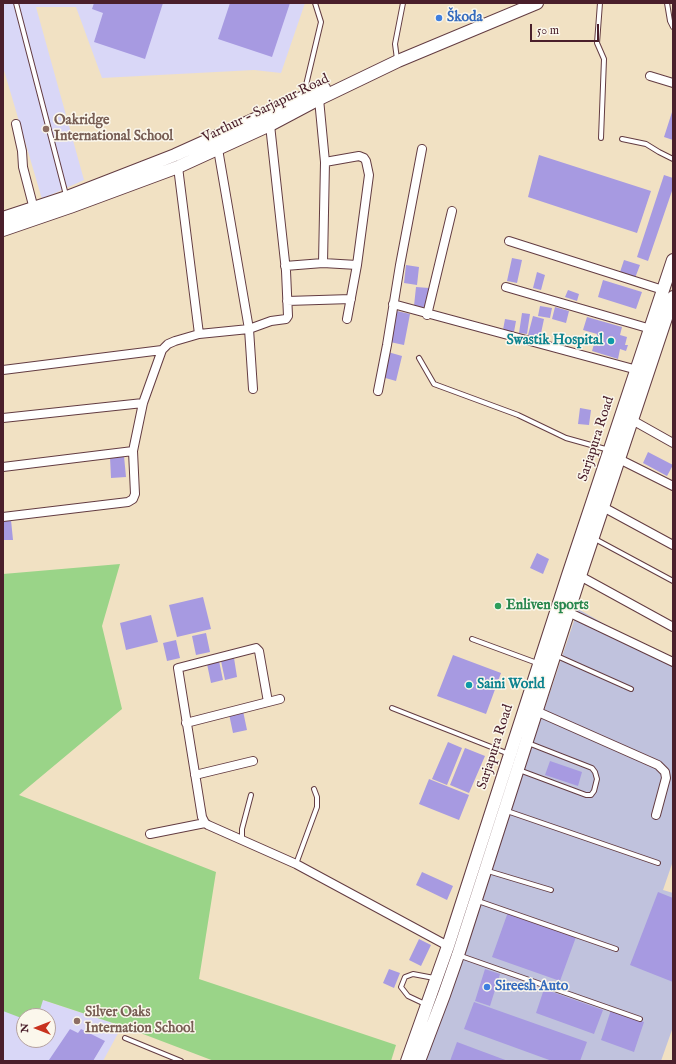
<!DOCTYPE html>
<html>
<head>
<meta charset="utf-8">
<style>
  body { margin:0 }
  #map { position:relative; width:676px; height:1064px; overflow:hidden; background:#f1e1c3; font-family:"IM FELL English",serif }
  canvas { display:block }
  .frame { position:absolute; inset:0; border:4px solid #4a1f2b; pointer-events:none }
  .north { position:absolute; left:16px; top:1008px; width:40px; height:40px; box-sizing:border-box; background:#fbf7ec; border:1px solid #b4a19f; border-radius:50%; rotate:270deg; font-size:11px; font-weight:700; line-height:16px; text-align:center; color:#4a1f2b }
  .north::after { content:''; display:block; margin:auto; width:14px; height:18px; background:#c8321e; clip-path:polygon(50% 0,100% 100%,50% 72%,0 100%) }
  .scale { position:absolute; left:530px; top:24px; width:69px; height:18px; box-sizing:border-box; border:2px solid #4a1f2b; border-top:0; padding-left:5px; font-size:12px; line-height:14px; white-space:nowrap; color:#4a1f2b; -webkit-text-stroke:3px #fbf7ec; paint-order:stroke }
</style>
</head>
<body>
<div id="map">
<canvas width="676" height="1064"></canvas>
<div class="frame"></div>
<div class="north">N</div>
<div class="scale">50 m</div>
</div>
<script>
const g = document.querySelector('canvas').getContext('2d');
g.lineJoin = 'round';
function fill(path, color) { g.fillStyle = color; g.fill(path, 'evenodd'); }
const poly = rows => new Path2D(rows.map(r => 'M' + r).join(''));
function trace(path, color, width, dash) { g.strokeStyle = color; g.lineWidth = width; g.lineCap = dash ? 'butt' : 'round'; g.setLineDash(dash || []); g.stroke(path); }
function drawText(font, color, halo, rows, align = 'center') {
  g.font = font + ' "IM FELL English",serif'; g.lineWidth = 3; g.setLineDash([]); g.textBaseline = 'middle'; g.strokeStyle = halo; g.fillStyle = color; for (const [text, x, y, turn = 0] of rows) {
    g.save(); g.translate(x, y); g.rotate((+turn || 0) * Math.PI / 180); g.textAlign = isNaN(turn) ? turn : align; if (halo) g.strokeText(text, 0, 0); g.fillText(text, 0, 0); g.restore();
  }
}
fill(poly([
  [3,3,305,3,281,73,254,70,102,78,76,7,36,7,84,180,42,199,3,67],
  [3,987,122,1026,103,1061,3,1061],
  [24,1016,48,1016,48,1040,24,1040]
]), '#d9d7f7');
fill(poly([
  [578,609,673,663,673,861,663,890,673,893,673,1027,661,1061,426,1061]
]), '#c0c2dd');
fill(poly([
  [120,564,102,626,122,709,19,795,216,872,199,979,396,1045,391,1061,214,1061,122,1026,43,1000,38,1016,24,1016,24,1019,3,1011,3,574]
]), '#9ad488');
fill(poly([
  [94,3,163,3,145,59,94,42,103,13,92,9],
  [230,3,290,3,272,57,218,39],
  [673,109,673,140,664,137],
  [539,155,651,191,637,233,528,197],
  [664,175,673,178,673,188,648,261,637,257],
  [512,258,522,260,517,283,507,281],
  [624,260,640,265,635,278,620,272],
  [406,265,419,267,417,285,404,283],
  [537,272,545,275,541,290,533,288],
  [603,280,642,292,636,309,598,297],
  [416,287,429,288,427,308,414,306],
  [568,290,579,294,577,301,565,297],
  [540,306,552,308,550,318,538,316],
  [555,307,569,311,566,323,552,319],
  [397,311,410,314,404,345,390,342],
  [522,313,530,314,527,334,519,333],
  [533,316,544,319,540,338,528,335],
  [587,317,622,327,620,335,627,337,625,345,628,345,626,351,620,349,618,359,592,351,597,334,583,330],
  [505,319,516,321,514,332,503,330],
  [388,352,402,356,396,381,382,377],
  [580,408,591,410,589,425,578,424],
  [648,452,673,465,667,476,643,463],
  [124,456,126,477,111,478,110,457],
  [3,520,11,520,13,540,3,540],
  [537,553,549,559,543,574,530,568],
  [203,597,211,629,177,637,169,605],
  [151,615,158,642,126,650,120,623],
  [206,633,210,652,196,655,192,636],
  [176,640,180,658,167,661,163,643],
  [453,655,501,673,486,714,437,696],
  [234,658,237,677,225,680,221,661],
  [219,661,223,680,211,683,207,664],
  [243,711,247,730,233,733,229,714],
  [448,742,462,748,447,785,432,779],
  [465,748,485,756,469,793,450,785],
  [550,761,582,772,578,786,545,775],
  [429,779,469,795,459,820,419,804],
  [422,872,453,886,447,900,416,885],
  [658,892,673,898,673,982,630,965],
  [508,912,576,937,560,981,492,957],
  [419,939,431,945,421,966,409,960],
  [389,969,400,973,394,988,383,983],
  [485,969,500,974,490,1006,475,1001],
  [544,989,603,1010,594,1034,536,1013],
  [474,1002,587,1042,580,1061,552,1061,464,1029],
  [611,1010,644,1022,634,1052,601,1040],
  [70,1029,78,1033,81,1029,105,1041,93,1061,51,1061,49,1060],
  [457,1042,508,1061,450,1061]
]), '#a79ae1');
const lane = poly([
  [16,3,66,195],
  [600,3,597,43,604,59,601,138],
  [667,3,670,21,673,27],
  [397,59,395,44,403,3],
  [306,94,306,85,321,22,315,3],
  [622,139,646,144,659,152,673,159],
  [419,358,434,384,518,415,566,438,609,450],
  [595,539,673,581],
  [472,639,537,663],
  [557,656,631,689],
  [392,708,509,754],
  [519,770,586,795,591,795,594,791,597,779,595,772,592,768,528,743],
  [507,811,658,863],
  [242,840,242,829,251,795],
  [296,864,317,807,317,797,314,789],
  [488,871,551,890],
  [478,901,616,949],
  [458,955,640,1019],
  [425,1004,408,996,401,987,405,977,413,974,434,978],
  [125,1038,181,1061]
]);
const street = poly([
  [650,76,673,83],
  [319,99,325,162,359,156,364,158,366,161,369,175,357,265,347,319],
  [16,124,22,151,23,167,35,213],
  [218,149,249,329,253,389],
  [325,162,323,263,357,265],
  [178,167,199,334,249,329,271,321,286,319,288,316,286,271,270,125],
  [509,241,663,290],
  [285,266,323,263],
  [506,287,651,329],
  [287,301,351,299],
  [393,304,641,371],
  [427,315,452,211],
  [3,370,162,350],
  [378,391,387,345,400,265,422,149],
  [3,418,143,403],
  [632,420,673,443],
  [619,459,673,486],
  [3,467,133,451],
  [603,507,673,545],
  [3,517,128,502,133,499,135,494,133,451,143,403,162,350,168,344,175,341,199,334],
  [580,576,673,627],
  [568,612,673,662],
  [268,702,259,651,256,648,178,668,202,817,205,823,208,825,296,864,448,946],
  [536,711,658,765,665,772,666,778,656,815],
  [186,723,280,699],
  [195,775,253,761],
  [150,834,205,823]
]);
const primary = poly([
  [3,218,67,197,175,155,324,88],
  [3,230,70,207,178,167,270,125,319,99,398,61,537,3],
  [407,1061,448,946,568,575,673,260],
  [419,1061,444,995,458,955,580,576,673,297]
]);
trace(lane, '#633c42', 6);
trace(street, '#633c42', 10);
trace(primary, '#633c42', 14);
trace(lane, '#fff', 4);
trace(street, '#fff', 8);
trace(primary, '#fff', 12);
for (const [x, y, r, color] of [
  [439,18,4,"#3f7fe0"],
  [46,129,4,"#8d6e63"],
  [611,341,4,"#0f9aa8"],
  [498,606,4,"#2e9e5b"],
  [469,685,4,"#0f9aa8"],
  [487,987,4,"#3f7fe0"],
  [77,1021,4,"#8d6e63"]
]) { const dot = new Path2D(); dot.arc(x, y, r, 0, 2 * Math.PI); g.fillStyle = color; g.fill(dot); trace(dot, '#fbf7ec', 1.5); }
drawText('bold 14px', '#366cbe', '#fbf7ec', [
  ["Škoda",447,18],
  ["Sireesh Auto",495,987]
], 'left');
drawText('14px', '#4a1f2b', '#fbf7ec', [
  ["Varthur - Sarjapur Road",266,109,-26],
  ["Sarjapura Road",597,439,-72],
  ["Sarjapura Road",496,747,-72]
]);
drawText('bold 14px', '#785e54', '#fbf7ec', [
  ["Oakridge",54,121],
  ["International School",54,137],
  ["Silver Oaks",85,1013],
  ["Internation School",85,1029]
], 'left');
drawText('bold 14px', '#0d838f', '#fbf7ec', [
  ["Swastik Hospital",603,341],
  ["Saini World",477,685,"left"]
], 'right');
drawText('bold 14px', '#27864d', '#fbf7ec', [
  ["Enliven sports",506,606]
], 'left');
</script>
</body>
</html>
